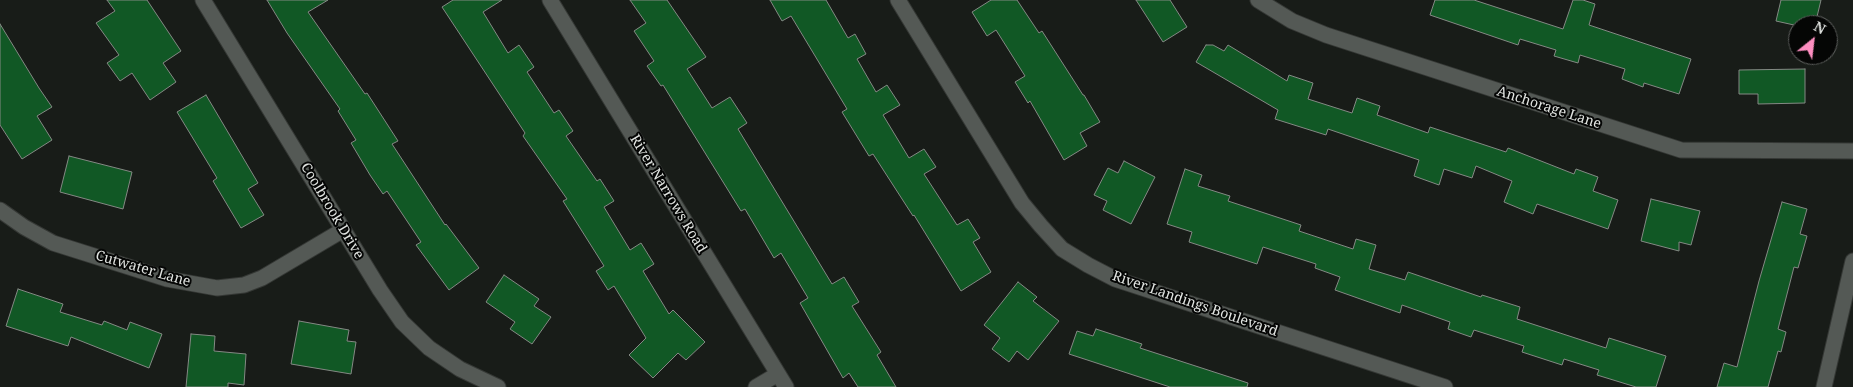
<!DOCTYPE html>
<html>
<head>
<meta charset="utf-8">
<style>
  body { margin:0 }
  #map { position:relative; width:1853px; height:387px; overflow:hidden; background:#181c18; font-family:"Noto Serif",serif }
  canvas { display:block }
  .north { position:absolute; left:1788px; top:15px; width:50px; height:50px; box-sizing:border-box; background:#050605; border:1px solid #5d5f5d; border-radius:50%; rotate:29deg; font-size:14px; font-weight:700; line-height:20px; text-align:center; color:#e1e4e1 }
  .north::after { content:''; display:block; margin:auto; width:18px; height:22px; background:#fd8ec0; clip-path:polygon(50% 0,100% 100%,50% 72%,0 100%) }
</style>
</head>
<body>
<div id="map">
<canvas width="1853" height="387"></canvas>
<div class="north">N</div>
</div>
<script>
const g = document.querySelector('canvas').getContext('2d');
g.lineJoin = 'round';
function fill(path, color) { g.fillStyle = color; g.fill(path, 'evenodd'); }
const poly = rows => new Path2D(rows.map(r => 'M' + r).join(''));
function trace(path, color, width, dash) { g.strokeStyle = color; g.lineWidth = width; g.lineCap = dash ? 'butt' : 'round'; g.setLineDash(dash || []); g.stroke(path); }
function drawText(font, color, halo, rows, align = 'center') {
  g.font = font + ' "Noto Serif",serif'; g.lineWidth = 4; g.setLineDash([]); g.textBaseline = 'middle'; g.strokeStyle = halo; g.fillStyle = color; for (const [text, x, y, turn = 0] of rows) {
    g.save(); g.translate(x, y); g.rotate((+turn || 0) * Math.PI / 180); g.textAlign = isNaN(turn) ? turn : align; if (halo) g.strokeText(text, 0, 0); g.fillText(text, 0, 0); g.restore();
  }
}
const building = poly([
  [107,0,147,0,181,51,163,63,176,82,150,100,132,73,120,81,107,63,119,55,96,23,115,11,107,0],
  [267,0,328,0,308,12,365,94,367,93,398,141,392,144,445,225,446,224,479,268,449,290,416,245,421,242,387,191,383,194,370,175,351,143,356,140,338,111,340,109,287,33,267,0],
  [453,0,502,0,483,12,508,53,519,45,534,67,527,72,554,113,559,110,573,131,566,136,597,181,600,179,614,201,604,207,630,250,641,243,654,264,643,271,669,314,673,310,705,342,686,360,678,353,653,378,629,355,646,338,614,286,608,290,596,271,604,266,563,201,567,199,523,136,525,133,442,7,453,0],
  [630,0,667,0,706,57,687,69,712,108,730,97,747,123,738,129,832,284,844,277,859,302,852,306,881,352,877,355,896,387,858,387,849,373,843,378,800,303,808,298,781,253,774,258,745,209,741,211,663,85,661,86,647,66,654,61,634,31,646,23,630,0],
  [770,0,826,0,848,38,855,34,866,54,857,59,876,92,887,85,900,105,883,115,909,158,924,149,936,167,924,174,957,225,968,219,980,238,973,242,991,272,961,291,914,215,913,216,873,154,869,156,842,112,847,109,791,16,782,21,770,0],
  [991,0,1017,0,1039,33,1042,31,1083,95,1084,95,1100,122,1080,133,1087,146,1064,160,1030,101,1028,103,1015,82,1025,76,996,30,987,36,972,12,991,0],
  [1136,0,1170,0,1187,27,1163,42,1136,0],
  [1435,0,1474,0,1563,29,1573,0,1583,0,1595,4,1589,25,1691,59,1679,94,1644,83,1643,87,1622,79,1625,69,1580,55,1578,63,1554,56,1556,50,1520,39,1518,45,1430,15,1435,0],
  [1781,0,1821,0,1815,25,1794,25,1776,21,1781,0],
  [0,24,39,88,52,107,37,116,52,140,22,159,0,125,0,24],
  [1206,45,1213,45,1224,51,1228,45,1287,81,1289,75,1313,83,1308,99,1352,113,1357,98,1380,106,1377,115,1428,133,1430,127,1506,152,1508,148,1574,174,1576,169,1598,177,1593,191,1618,200,1608,229,1537,204,1533,214,1504,202,1512,181,1476,166,1472,178,1444,169,1439,185,1414,176,1419,160,1328,129,1326,135,1275,119,1278,110,1196,62,1206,45],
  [1805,69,1805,103,1758,104,1758,94,1739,94,1739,70,1805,69],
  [206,95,258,183,248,189,264,215,241,228,213,181,217,178,177,112,206,95],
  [69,156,132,172,123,209,60,192,69,156],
  [1124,161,1155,177,1131,224,1103,210,1107,201,1094,195,1108,168,1118,173,1124,161],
  [1185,169,1202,175,1198,186,1230,196,1228,201,1301,225,1299,231,1353,249,1356,239,1376,245,1369,269,1405,280,1408,272,1481,297,1482,295,1520,307,1517,319,1606,348,1609,338,1666,356,1656,387,1636,387,1597,375,1599,370,1564,359,1562,365,1522,352,1524,346,1474,330,1471,337,1448,329,1450,322,1402,305,1400,313,1335,290,1340,277,1315,268,1316,264,1263,247,1257,264,1189,242,1192,232,1167,224,1185,169],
  [1651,199,1700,211,1691,245,1679,242,1679,251,1641,241,1651,199],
  [1782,202,1807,209,1800,234,1807,236,1798,268,1794,267,1778,329,1786,332,1781,352,1778,351,1768,387,1717,387,1724,363,1737,367,1759,281,1782,202],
  [504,275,539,299,534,306,551,317,532,344,510,329,515,322,486,302,504,275],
  [1018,282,1037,297,1033,301,1059,321,1028,360,1017,351,1009,362,992,349,1000,338,984,325,1018,282],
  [18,289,63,304,60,312,102,325,104,321,127,330,130,322,162,334,149,368,71,337,68,346,6,326,18,289],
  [299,321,349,330,347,341,356,342,351,374,291,364,299,321],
  [1096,329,1142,344,1140,348,1248,383,1247,387,1170,387,1069,354,1077,331,1093,336,1096,329],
  [191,334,215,336,214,351,246,354,244,385,228,383,228,387,186,387,191,334]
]);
fill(building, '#115825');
trace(building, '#848984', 1);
const minor = poly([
  [203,0,380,290,402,322,429,348,460,369,498,387],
  [550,0,786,387],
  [898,0,1022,203,1041,226,1062,249,1088,265,1115,279,1445,387],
  [1258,0,1292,21,1326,35,1681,150,1853,151],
  [0,210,24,227,53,243,167,279,217,288,244,285,262,278,343,230],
  [756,387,778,374],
  [1824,387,1853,261]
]);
trace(minor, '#353835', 17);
trace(minor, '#545955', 15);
drawText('14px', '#e1e4e1', '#050605', [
  ["Anchorage Lane",1549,108,18],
  ["River Narrows Road",668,194,59],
  ["Coolbrook Drive",332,211,59],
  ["Cutwater Lane",143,269,16],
  ["River Landings Boulevard",1195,304,19]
]);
</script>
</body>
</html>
